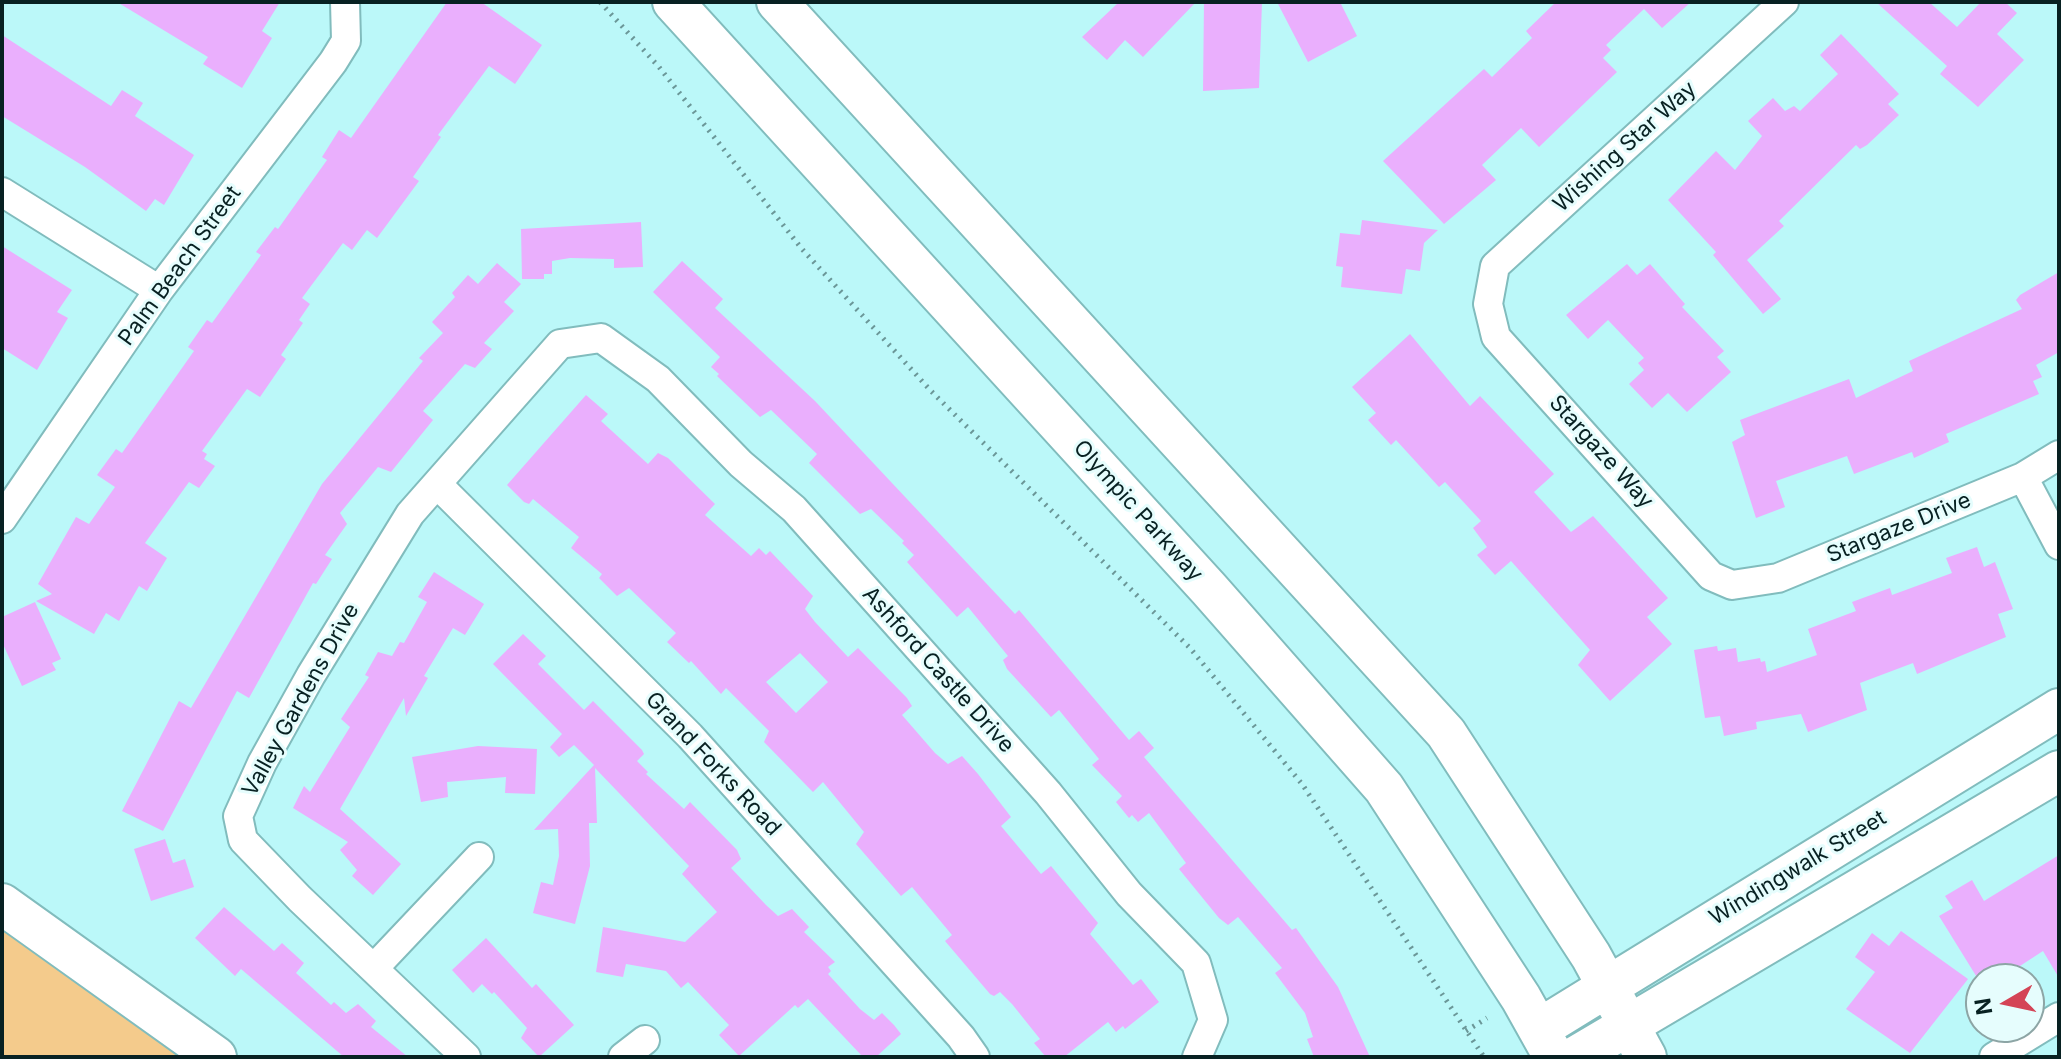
<!DOCTYPE html>
<html>
<head>
<meta charset="utf-8">
<style>
  body { margin:0 }
  #map { position:relative; width:2061px; height:1059px; overflow:hidden; background:#bbf8f9; font-family:Inter,sans-serif }
  canvas { display:block }
  .frame { position:absolute; inset:0; border:4px solid #082122; pointer-events:none }
  .north { position:absolute; left:1965px; top:963px; width:80px; height:80px; box-sizing:border-box; background:#e6fdfd; border:2px solid #8da5a5; border-radius:50%; rotate:261deg; font-size:22px; font-weight:700; line-height:32px; text-align:center; color:#082122 }
  .north::after { content:''; display:block; margin:auto; width:28px; height:36px; background:#d44456; clip-path:polygon(50% 0,100% 100%,50% 72%,0 100%) }
</style>
</head>
<body>
<div id="map">
<canvas width="2061" height="1059"></canvas>
<div class="frame"></div>
<div class="north">N</div>
</div>
<script>
const g = document.querySelector('canvas').getContext('2d');
g.lineJoin = 'round';
function fill(path, color) { g.fillStyle = color; g.fill(path, 'evenodd'); }
const poly = rows => new Path2D(rows.map(r => 'M' + r).join(''));
function trace(path, color, width, dash) { g.strokeStyle = color; g.lineWidth = width; g.lineCap = dash ? 'butt' : 'round'; g.setLineDash(dash || []); g.stroke(path); }
function drawText(font, color, halo, rows, align = 'center') {
  g.font = font + ' Inter,sans-serif'; g.lineWidth = 6; g.setLineDash([]); g.textBaseline = 'middle'; g.strokeStyle = halo; g.fillStyle = color; for (const [text, x, y, turn = 0] of rows) {
    g.save(); g.translate(x, y); g.rotate((+turn || 0) * Math.PI / 180); g.textAlign = isNaN(turn) ? turn : align; if (halo) g.strokeText(text, 0, 0); g.fillText(text, 0, 0); g.restore();
  }
}
fill(poly([
  [2,903,217,1057,2,1057]
]), '#f4cb8c');
fill(poly([
  [117,2,280,2,262,31,272,38,242,88,203,64,208,57],
  [447,2,481,2,542,45,515,84,489,66,438,135,441,137,413,177,419,181,377,238,367,230,352,250,343,243,302,298,310,304,299,320,303,323,281,355,286,359,260,397,247,389,202,451,207,454,204,459,215,466,199,488,189,482,145,543,167,558,147,591,139,586,119,621,106,613,94,634,36,601,52,594,38,584,76,517,89,524,115,487,97,475,116,449,122,453,194,351,188,347,207,320,212,323,261,255,256,252,275,227,278,229,327,160,322,157,339,130,351,138],
  [1119,2,1196,2,1143,57,1125,40,1107,60,1082,37],
  [1204,2,1262,2,1259,88,1203,91],
  [1277,2,1340,2,1357,36,1308,62],
  [1556,2,1691,2,1662,28,1644,9,1606,45,1611,50,1603,58,1617,72,1539,147,1521,128,1482,165,1496,180,1444,224,1383,161,1484,69,1492,77,1532,38,1526,31],
  [1876,2,1929,2,1957,27,1981,2,2005,2,2017,13,1997,34,2024,60,1978,107,1940,74,1947,66],
  [1841,34,1899,94,1888,104,1899,115,1867,145,1860,149,1856,145,1779,221,1784,226,1747,260,1781,299,1763,314,1713,255,1716,252,1668,200,1716,151,1735,170,1762,136,1748,121,1773,98,1785,111,1794,106,1800,111,1838,74,1820,55],
  [2,35,111,106,122,90,143,103,135,116,194,155,164,205,155,199,146,211,85,167,2,116],
  [1362,220,1438,230,1424,243,1420,271,1406,269,1402,294,1341,287,1343,267,1336,266,1340,233,1360,235],
  [641,222,643,267,614,268,614,259,570,258,552,261,552,274,544,274,544,279,522,279,521,229],
  [2,246,72,290,57,312,68,318,37,370,2,348],
  [682,261,723,299,715,308,815,401,1015,614,1019,610,1129,740,1139,731,1154,748,1144,757,1292,930,1296,928,1338,987,1370,1057,1314,1057,1307,1039,1313,1037,1305,1013,1275,973,1282,968,1238,917,1228,925,1219,918,1179,869,1186,863,1149,813,1138,822,1132,815,1129,818,1116,802,1122,796,1092,765,1099,759,1059,710,1051,717,1007,669,1003,660,1008,656,968,607,957,617,907,562,914,555,902,543,904,541,871,509,860,514,809,463,817,454,793,431,771,410,760,417,717,376,719,374,711,367,720,357,653,292],
  [497,263,521,284,504,302,514,311,484,343,492,349,475,368,465,364,423,411,433,420,391,472,378,467,340,513,347,524,325,555,332,559,316,584,313,583,249,698,237,691,163,831,122,811,179,701,191,708,322,484,423,361,419,358,443,333,432,322,455,297,452,293,468,275,478,284],
  [1627,264,1637,275,1650,264,1685,304,1682,307,1724,351,1717,357,1731,372,1687,412,1668,393,1652,408,1629,384,1644,370,1638,363,1644,358,1608,320,1588,339,1566,315],
  [2059,272,2059,352,2036,365,2042,377,2033,381,2039,394,1946,434,1949,442,1914,458,1912,452,1854,474,1847,456,1776,481,1785,507,1756,518,1732,442,1745,435,1740,420,1849,379,1856,398,1913,371,1909,361,2022,309,2016,300,2020,295],
  [1410,334,1470,406,1480,396,1554,474,1534,492,1571,532,1593,516,1668,598,1647,617,1672,644,1610,701,1578,665,1590,650,1511,561,1495,575,1477,555,1487,547,1473,528,1481,521,1445,482,1439,487,1396,440,1391,445,1368,420,1376,413,1352,387],
  [586,395,608,414,601,421,648,464,658,453,668,458,715,504,705,515,751,556,759,548,766,555,770,551,813,596,805,609,815,622,848,657,858,648,907,698,912,706,902,715,935,753,948,764,962,756,978,774,1011,817,1001,826,1041,874,1051,866,1098,923,1090,934,1133,985,1141,979,1159,1002,1125,1029,1123,1026,1116,1032,1108,1022,1064,1057,1046,1057,1034,1043,1040,1039,1012,1004,1000,992,994,996,990,994,945,941,952,935,912,887,901,896,856,844,864,832,823,782,813,792,806,785,764,742,769,731,726,688,721,694,691,661,689,663,667,642,676,633,629,588,617,596,599,578,602,574,571,548,579,537,533,499,529,504,524,502,507,485],
  [800,653,828,682,796,713,766,682],
  [1977,547,1984,567,1995,562,2013,609,1998,614,2006,637,1917,674,1913,663,1860,683,1867,710,1808,732,1801,714,1756,722,1757,729,1724,736,1720,716,1705,718,1694,650,1717,646,1718,651,1736,648,1738,662,1760,658,1761,662,1765,661,1767,672,1817,655,1808,629,1856,611,1852,602,1890,588,1892,595,1952,573,1946,558],
  [434,572,484,604,465,635,453,628,424,676,428,678,406,716,404,698,340,809,401,864,373,895,352,876,357,870,340,850,348,842,293,808,304,786,310,792,350,727,341,719,369,677,365,675,378,652,392,656,400,642,404,643,427,602,418,597],
  [35,602,61,659,52,663,56,670,22,686,2,642,2,617],
  [523,634,546,656,538,664,584,710,593,701,642,750,644,754,637,761,648,772,646,774,684,809,690,802,737,850,741,859,731,868,766,905,778,916,792,909,809,927,804,932,835,962,828,967,831,971,828,974,860,1009,874,1020,882,1013,894,1025,901,1034,876,1057,863,1057,808,999,798,1008,795,1005,739,1056,719,1035,729,1025,688,982,681,988,666,971,626,964,623,977,596,972,603,927,685,942,717,912,682,874,689,866,595,768,597,823,589,823,590,866,575,924,533,913,541,882,553,885,559,856,558,829,534,830,594,765,574,745,559,757,550,747,562,734,493,664],
  [478,746,537,749,535,794,505,793,506,777,447,782,448,797,421,802,412,757],
  [165,839,173,863,185,859,194,887,151,901,134,849],
  [2059,855,2059,978,2043,951,2000,979,1978,979,1939,916,1953,908,1945,896,1972,880,1984,901],
  [224,907,274,951,282,943,304,963,296,973,331,1005,334,1002,346,1013,358,1004,376,1021,371,1027,408,1057,344,1057,241,969,235,976,195,938],
  [1901,931,1968,979,1910,1053,1846,1009,1875,972,1855,957,1872,933,1889,946],
  [486,938,532,988,536,984,574,1025,539,1057,521,1038,527,1028,494,992,492,994,482,984,473,993,452,970]
]), '#eaaffd');
const street = poly([
  [1784,2,1495,266,1488,304,1496,337,1711,576,1732,585,1778,578,2023,477,2059,455],
  [2,192,159,290],
  [2023,477,2059,545],
  [437,484,690,736,961,1037,975,1057],
  [2,519,159,290,333,62,346,41,345,2],
  [374,968,479,857],
  [466,1057,300,899,243,840,238,816,262,763,311,675,410,514,560,344,601,338,658,379,741,464,794,509,1048,793,1129,894,1196,963,1213,1020,1197,1057],
  [623,1057,645,1040],
  [1994,1057,2059,1017]
]);
const secondary = poly([
  [673,2,1209,589,1384,788,1521,998,1554,1057],
  [777,2,1446,733,1591,956,1646,1057],
  [2,904,216,1057],
  [1539,1029,2059,709],
  [1575,1057,2059,771]
]);
trace(street, '#81bcbd', 32);
trace(secondary, '#81bcbd', 44);
trace(poly([
  [600,2,659,67,802,249,931,391,1190,648,1302,784,1484,1057],
  [1466,1031,1487,1018]
]), '#6b9798', 5, [2, 6]);
trace(street, '#fff', 28);
trace(secondary, '#fff', 40);
drawText('22px', '#082122', '#e6fdfd', [
  ["Wishing Star Way",1625,147,-42],
  ["Palm Beach Street",180,266,-54],
  ["Stargaze Way",1601,452,48],
  ["Olympic Parkway",1138,511,48],
  ["Stargaze Drive",1899,528,-22],
  ["Ashford Castle Drive",938,670,48],
  ["Valley Gardens Drive",301,700,-61],
  ["Grand Forks Road",713,764,47],
  ["Windingwalk Street",1798,868,-31]
]);
</script>
</body>
</html>
